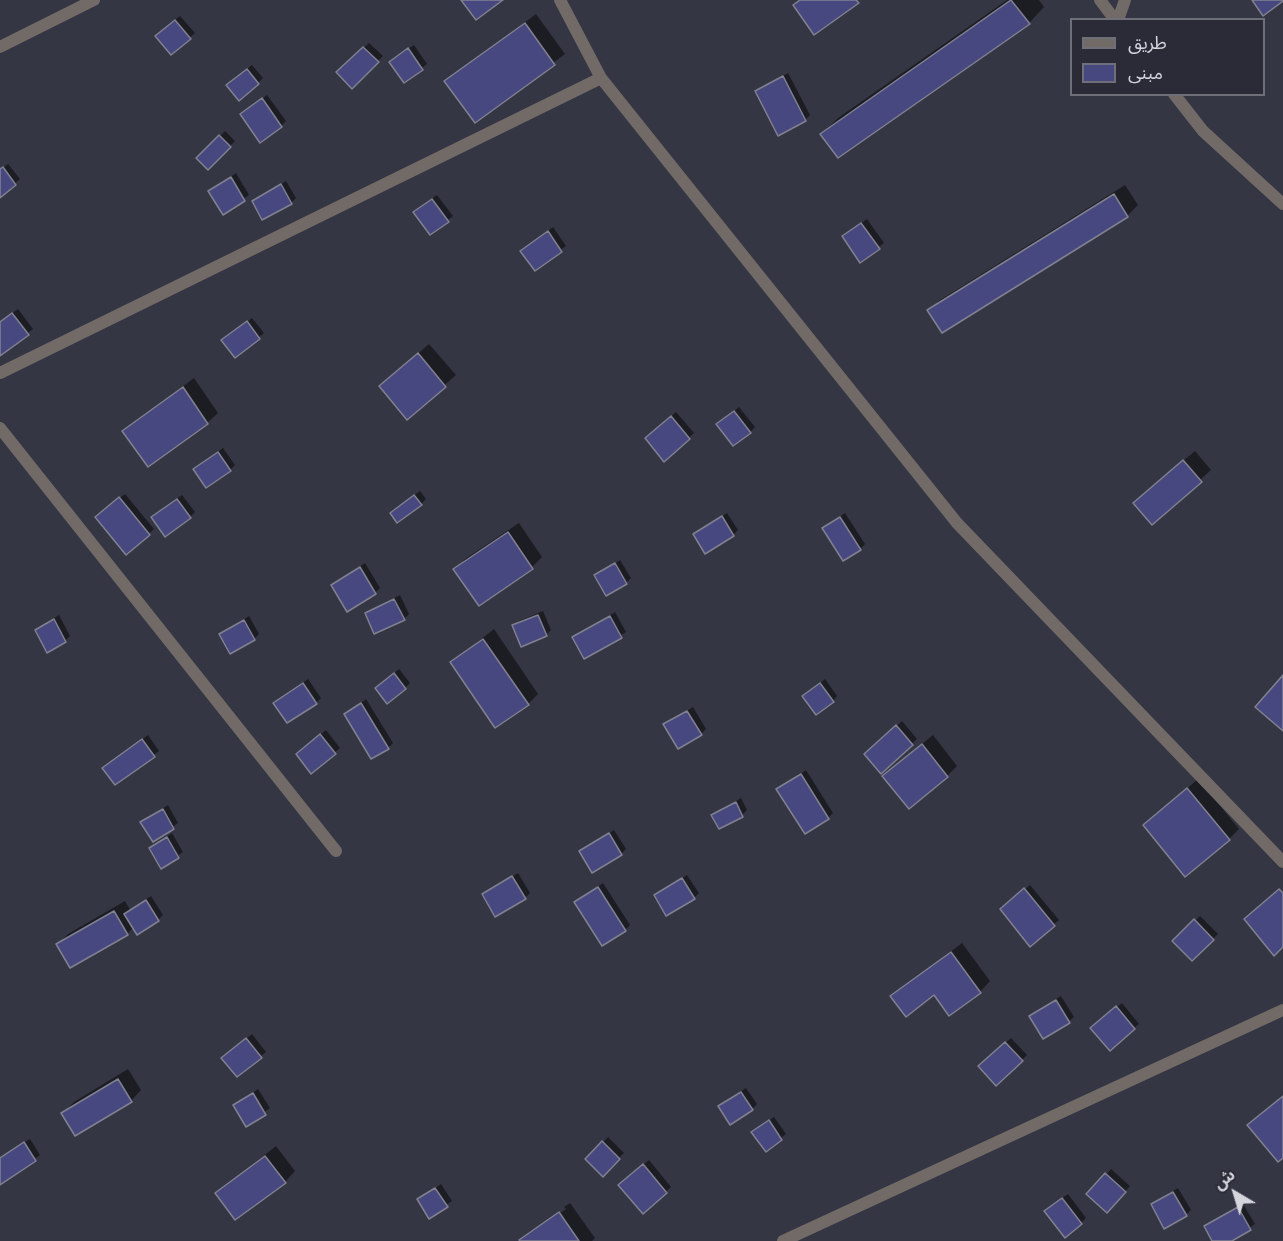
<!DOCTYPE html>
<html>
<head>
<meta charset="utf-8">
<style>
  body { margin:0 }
  #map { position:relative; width:1283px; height:1241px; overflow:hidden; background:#353643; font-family:"Asap Condensed","Noto Sans Arabic",sans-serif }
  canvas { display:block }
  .legend { position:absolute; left:1070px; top:18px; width:195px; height:78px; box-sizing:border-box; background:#2b2b38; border:2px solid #6f6f7a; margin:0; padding:8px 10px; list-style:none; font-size:18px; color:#d4d5dd }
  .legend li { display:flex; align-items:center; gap:12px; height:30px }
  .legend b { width:30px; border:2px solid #6f6f7a }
  .north { position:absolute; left:1205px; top:1163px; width:60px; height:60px; -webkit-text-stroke:4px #2b2b38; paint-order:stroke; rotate:322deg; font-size:16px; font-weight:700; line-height:24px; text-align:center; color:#d4d5dd }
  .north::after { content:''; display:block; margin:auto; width:21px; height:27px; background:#d4d5dd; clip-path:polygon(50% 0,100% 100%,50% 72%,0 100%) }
</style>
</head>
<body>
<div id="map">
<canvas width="1283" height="1241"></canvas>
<ul class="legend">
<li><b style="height:8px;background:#726a67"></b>طريق</li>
<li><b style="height:16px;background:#484880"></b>مبنى</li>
</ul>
<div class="north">ش</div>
</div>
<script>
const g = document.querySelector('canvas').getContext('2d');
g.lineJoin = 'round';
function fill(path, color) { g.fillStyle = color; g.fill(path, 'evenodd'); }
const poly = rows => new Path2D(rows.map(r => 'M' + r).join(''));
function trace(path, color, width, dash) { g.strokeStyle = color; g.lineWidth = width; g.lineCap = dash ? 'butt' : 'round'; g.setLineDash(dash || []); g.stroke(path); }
fill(poly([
  [1007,0,1039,0,1044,7,1029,23,822,134,838,118],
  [536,14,565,54,475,121,446,81],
  [180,16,195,33,171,53,161,31],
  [369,43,383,56,352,87,338,72],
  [414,45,427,64,405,81,396,57],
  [252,65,263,78,258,83,233,80],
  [788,73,810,115,805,120,757,91],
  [267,95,286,121,281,126,242,114],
  [225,131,235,141,208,168,198,158],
  [8,164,20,179,0,196,0,170],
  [236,173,249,195,223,213,210,191],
  [286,181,296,198,291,203,254,201],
  [1125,185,1138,205,1127,216,942,331,929,310,940,300],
  [437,195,453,216,431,233,420,207],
  [867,219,884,243,860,261,844,236],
  [553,227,566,246,535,269,522,251],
  [18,309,33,329,0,354,0,322],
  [252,318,264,333,235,356,228,336],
  [429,344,456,375,407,418,392,376],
  [194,378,218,413,207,423,124,431],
  [739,407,755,427,750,432,723,420],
  [676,412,694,433,665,460,651,434],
  [223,448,235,465,230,470,195,469],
  [1195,451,1211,470,1152,523,1145,493],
  [420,491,426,499,421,504,397,508],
  [125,494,154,529,127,553,102,512],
  [182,495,195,512,190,517,158,513],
  [727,513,738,530,733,535,695,534],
  [845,513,865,544,860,549,824,528],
  [519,523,542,557,532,567,479,604,455,569,465,559],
  [620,560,631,578,626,583,596,576],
  [365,563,380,588,375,593,333,585],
  [400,595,409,614,404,619,366,613],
  [543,611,551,630,546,635,514,626,519,621],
  [615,612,626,632,585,657,574,638],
  [59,615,70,636,65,641,37,630],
  [249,616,259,634,254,639,221,634],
  [494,629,538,694,528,704,452,662],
  [399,669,410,683,405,688,382,683],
  [308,679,321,698,316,703,275,703],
  [825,679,837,696,833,701,804,696],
  [366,699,393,743,388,748,346,714],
  [693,707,706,729,701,734,665,725],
  [902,721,917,739,881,772,871,749],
  [326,730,340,748,312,772,303,749],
  [148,735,159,751,115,783,104,768],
  [933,735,957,766,947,776,895,766],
  [806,770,833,813,828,818,778,789],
  [1198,779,1239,829,1229,839,1145,825],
  [741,798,747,810,742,815,713,815],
  [168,805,178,823,153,840,142,822],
  [614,830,626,849,621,854,581,851],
  [172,833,183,852,162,867,151,848],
  [518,873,530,893,525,898,484,894],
  [687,875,699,893,694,898,656,895],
  [603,883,630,925,625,930,576,902],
  [1030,885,1059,920,1031,944,1007,905],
  [151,896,163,915,158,920,134,927,127,934,58,944,68,934,125,901,130,910],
  [1200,916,1218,934,1192,959,1174,941],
  [962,943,990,981,980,992,892,996],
  [1061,996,1074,1017,1069,1021,1031,1016],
  [1122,1003,1139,1024,1134,1028,1097,1024],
  [252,1034,266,1052,237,1075,228,1054],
  [1011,1038,1027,1055,996,1084,980,1066],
  [128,1069,141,1090,131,1101,63,1113,74,1102],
  [746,1088,757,1104,752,1109,720,1106],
  [258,1089,270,1108,246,1125,235,1106],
  [774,1117,786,1134,766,1150,758,1128],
  [608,1137,624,1153,603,1174,587,1159],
  [30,1139,40,1155,0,1183,0,1157],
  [276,1146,295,1171,285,1182,217,1193],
  [649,1160,671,1187,643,1212,625,1180],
  [1111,1169,1130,1186,1112,1206,1088,1194],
  [441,1184,452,1201,430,1217,419,1200],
  [1178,1188,1191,1210,1186,1215,1152,1204],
  [1068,1194,1086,1218,1081,1223,1051,1206],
  [570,1203,595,1238,592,1241,522,1241,531,1230,531,1234,566,1209,564,1207],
  [1243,1204,1255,1224,1229,1241,1214,1241,1205,1226]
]), '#0007');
const building = poly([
  [461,0,503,0,476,20,461,0],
  [800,0,856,0,859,3,814,35,793,5,800,0],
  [1011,0,1030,24,838,158,820,134,1011,0],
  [1252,0,1283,0,1283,1,1263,16,1252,0],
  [175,20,191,39,171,55,155,36,175,20],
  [525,23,555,65,475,123,444,81,525,23],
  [363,47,379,62,352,89,336,72,363,47],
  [408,48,423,70,404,83,389,62,408,48],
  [247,69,259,84,239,101,226,85,247,69],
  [783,76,806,121,778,136,755,91,783,76],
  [262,98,282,127,260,143,240,114,262,98],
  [219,135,231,147,208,170,196,158,219,135],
  [3,167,16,185,0,198,0,169,3,167],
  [231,177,245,201,223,215,208,191,231,177],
  [281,184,292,204,262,220,252,201,281,184],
  [1114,194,1128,217,942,333,927,310,1114,194],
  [432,199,449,222,430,235,413,212,432,199],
  [861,223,880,249,860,263,842,236,861,223],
  [548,231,562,252,535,271,520,251,548,231],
  [12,313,29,335,0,356,0,322,12,313],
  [247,321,260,339,235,358,221,340,247,321],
  [418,353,446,387,407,420,379,386,418,353],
  [183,387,208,424,148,467,122,431,183,387],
  [734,411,751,433,733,446,716,424,734,411],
  [671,416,690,439,664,462,645,438,671,416],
  [218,452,231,471,206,488,193,469,218,452],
  [1183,460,1202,482,1152,525,1133,503,1183,460],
  [414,495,422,505,397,523,390,513,414,495],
  [119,497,150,535,126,555,95,517,119,497],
  [177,499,191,518,165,537,151,517,177,499],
  [722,516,734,536,705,554,693,534,722,516],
  [840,517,861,550,843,561,822,528,840,517],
  [508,532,533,569,479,606,453,569,508,532],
  [615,563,627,584,606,596,594,575,615,563],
  [360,567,376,594,347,612,331,585,360,567],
  [394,599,405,620,374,634,365,613,394,599],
  [538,615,547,636,521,647,512,625,538,615],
  [610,616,622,638,584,659,572,637,610,616],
  [54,619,66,642,47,653,35,630,54,619],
  [244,620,255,640,230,654,219,634,244,620],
  [483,639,529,705,495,728,450,662,483,639],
  [394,673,406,689,387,704,375,688,394,673],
  [1283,675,1283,731,1255,707,1283,675],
  [303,683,317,704,287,723,273,703,303,683],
  [820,683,834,702,816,715,802,696,820,683],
  [361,703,389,749,371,759,344,714,361,703],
  [687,711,702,735,678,749,663,724,687,711],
  [896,725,913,745,881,774,864,754,896,725],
  [320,734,336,754,311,774,296,754,320,734],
  [142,739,155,757,115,785,102,768,142,739],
  [922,744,948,777,909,809,882,776,922,744],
  [801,774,829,819,805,834,776,789,801,774],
  [1187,788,1230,840,1185,877,1143,825,1187,788],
  [736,802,743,817,719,829,711,815,736,802],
  [163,809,174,829,153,842,140,822,163,809],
  [609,833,622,855,592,873,579,851,609,833],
  [167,837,179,858,161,869,149,848,167,837],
  [512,876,526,899,495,917,482,894,512,876],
  [682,878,695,899,666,916,654,895,682,878],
  [598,887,626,931,602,946,574,902,598,887],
  [1024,888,1055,926,1030,947,1000,909,1024,888],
  [1279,889,1283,893,1283,947,1274,956,1244,919,1279,889],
  [146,900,159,921,137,935,124,914,146,900],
  [114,911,128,935,70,968,56,944,114,911],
  [1194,919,1214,940,1192,961,1172,941,1194,919],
  [951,952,981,993,949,1016,934,995,906,1017,890,996,951,952],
  [1056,1000,1070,1023,1043,1039,1029,1016,1056,1000],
  [1116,1006,1135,1029,1110,1051,1090,1028,1116,1006],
  [246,1038,262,1058,237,1077,221,1058,246,1038],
  [1005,1042,1023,1061,996,1086,978,1066,1005,1042],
  [118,1079,132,1102,75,1136,61,1113,118,1079],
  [741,1092,753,1110,730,1125,718,1106,741,1092],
  [253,1093,266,1115,246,1127,233,1105,253,1093],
  [1283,1096,1283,1158,1278,1162,1247,1125,1283,1096],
  [769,1120,782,1140,766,1152,751,1132,769,1120],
  [602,1141,620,1159,603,1177,585,1159,602,1141],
  [24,1142,36,1161,0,1185,0,1158,24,1142],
  [265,1156,286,1183,235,1220,215,1193,265,1156],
  [643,1164,667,1193,643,1214,618,1185,643,1164],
  [1105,1173,1126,1192,1107,1213,1086,1194,1105,1173],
  [435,1188,448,1207,429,1219,417,1199,435,1188],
  [1173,1192,1187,1216,1164,1229,1151,1204,1173,1192],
  [1062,1198,1082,1224,1065,1238,1044,1211,1062,1198],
  [1238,1207,1251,1230,1232,1241,1212,1241,1204,1226,1238,1207],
  [559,1212,579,1241,520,1241,519,1240,559,1212]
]);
fill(building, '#484880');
trace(building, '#808190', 1.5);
trace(poly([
  [560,0,601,78,957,523,1283,862],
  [1100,0,1115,20],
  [1118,20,1125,0],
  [0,47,94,0],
  [1174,94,1203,131,1283,204],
  [0,373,601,78],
  [0,428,336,851],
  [783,1241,1283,1010]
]), '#726a67', 12);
</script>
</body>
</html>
